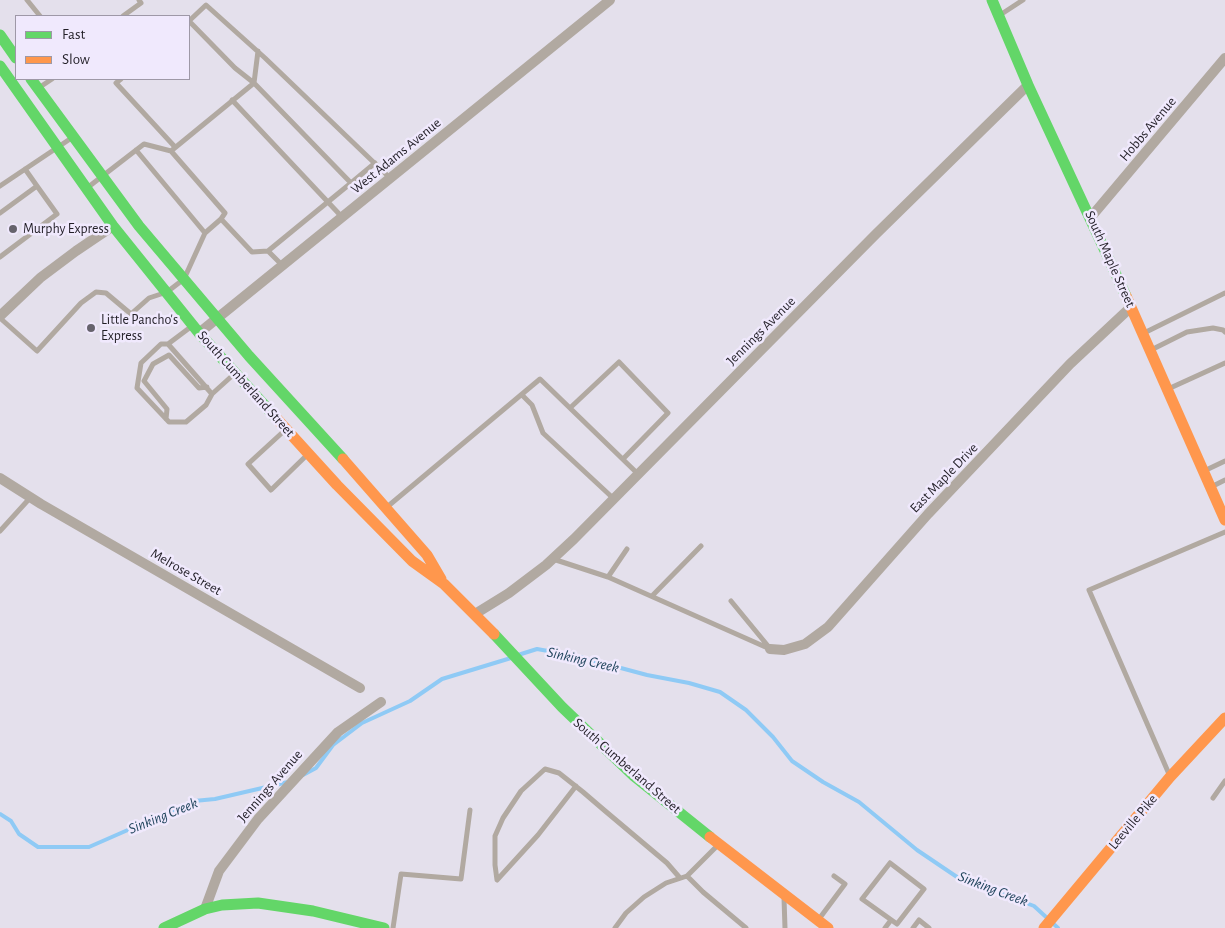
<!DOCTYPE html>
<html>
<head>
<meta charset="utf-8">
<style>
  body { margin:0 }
  #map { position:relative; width:1225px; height:928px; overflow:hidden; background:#e4e0ec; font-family:"Alegreya Sans",sans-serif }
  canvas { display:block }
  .legend { position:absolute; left:15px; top:15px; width:175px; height:65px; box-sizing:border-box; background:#f0e9fd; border:1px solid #9e98a7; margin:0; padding:6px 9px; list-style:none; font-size:15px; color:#221f27 }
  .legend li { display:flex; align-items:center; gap:10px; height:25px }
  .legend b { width:25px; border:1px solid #9e98a7 }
</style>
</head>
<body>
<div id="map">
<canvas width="1225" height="928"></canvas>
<ul class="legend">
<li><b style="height:6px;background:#63d668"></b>Fast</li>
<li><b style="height:6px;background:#ff974d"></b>Slow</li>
</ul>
</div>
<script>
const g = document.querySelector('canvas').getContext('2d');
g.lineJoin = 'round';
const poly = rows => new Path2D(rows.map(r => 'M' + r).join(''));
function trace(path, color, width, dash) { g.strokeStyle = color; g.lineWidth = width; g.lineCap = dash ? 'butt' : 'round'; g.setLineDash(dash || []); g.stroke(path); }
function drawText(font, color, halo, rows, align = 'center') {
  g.font = font + ' "Alegreya Sans",sans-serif'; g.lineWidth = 5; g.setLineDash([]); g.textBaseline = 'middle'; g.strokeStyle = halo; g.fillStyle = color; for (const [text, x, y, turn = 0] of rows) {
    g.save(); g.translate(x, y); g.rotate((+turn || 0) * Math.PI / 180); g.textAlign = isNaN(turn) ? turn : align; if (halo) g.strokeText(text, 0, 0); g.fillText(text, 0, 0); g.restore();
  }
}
trace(poly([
  [518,655,537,649,576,656,647,675,689,683,720,692,746,710,773,737,792,761,823,782,859,802,917,850,957,877,1034,906,1058,928],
  [303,775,316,768,333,745,362,723,410,701,442,679,511,658],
  [0,814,11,821,19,834,38,847,89,847,194,801,215,799,288,782]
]), '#8fcaf5', 4);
trace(poly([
  [27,0,40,16],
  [1000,15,1023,0],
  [123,16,141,3,139,0],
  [189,21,206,5,265,58,390,178],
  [189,21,235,68,254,83],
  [121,79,116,83,175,147],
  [254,83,258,51],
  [40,87,52,79],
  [232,100,342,217],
  [136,150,205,233],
  [171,151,225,213,221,219],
  [351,183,375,163],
  [0,186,73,137],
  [0,213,37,186,25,169],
  [268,251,282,265],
  [0,257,57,214,37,186],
  [0,318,37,351,81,303,96,292,106,293,131,314,149,298,167,292,184,279,205,233,221,219,252,252,268,251,351,183,254,83,171,151,144,144,87,188],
  [192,326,168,344,161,344,141,363,137,388,169,422,186,422,206,405,212,394,233,375],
  [1144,333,1225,293],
  [168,344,212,394],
  [1151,350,1187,332,1213,328,1223,330,1225,332],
  [1168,389,1225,363],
  [522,395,532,405,543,433,614,499],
  [570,408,619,362,668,413,623,459],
  [166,419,167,409,144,381,153,364,169,355,199,388,207,387],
  [284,431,248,464,271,490,307,455],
  [1204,471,1225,461],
  [1211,487,1225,480],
  [387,507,540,379,638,474],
  [0,531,30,498],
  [553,559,608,577,627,549],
  [608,577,770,649],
  [652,596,701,546],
  [731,601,768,646],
  [1169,774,1089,590,1225,532],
  [576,786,538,835,497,880,495,865,495,836,503,818,521,791,545,769,559,773,583,792,604,810,667,863,680,878],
  [1213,798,1225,781],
  [890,863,924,889,897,924,862,899,890,863],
  [687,876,703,892,746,928],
  [784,898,785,928],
  [819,919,845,884,834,876],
  [393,928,401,874,461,879,470,810],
  [615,928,626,913,644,897,666,883,687,876,718,845],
  [885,928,891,920],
  [913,928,919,920,929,928]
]), '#b1a9a1', 5);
trace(poly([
  [1091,217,1225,58],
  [0,316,40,278,76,251,113,226],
  [199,333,610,0],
  [0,478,41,504,360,688],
  [475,614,509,593,546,565,574,539,876,234,1028,85],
  [770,649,784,650,805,644,828,627,928,514,1070,364,1131,307],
  [205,909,219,871,258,819,338,732,381,702]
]), '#b1a9a1', 10);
trace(poly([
  [992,0,1028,85,1126,296],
  [0,35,16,58],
  [0,66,113,226,199,333,276,418],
  [31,79,139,226,249,356,343,459],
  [494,634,562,707,634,776,710,837],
  [164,928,205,909,222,905,258,903,313,911,384,928]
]), '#63d668', 11);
trace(poly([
  [1126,296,1225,520],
  [276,418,337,485,412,561,444,584,494,634],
  [343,459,427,555,441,579],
  [710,837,828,928],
  [1044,928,1170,777,1225,718]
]), '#ff974d', 11);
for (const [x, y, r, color] of [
  [13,229,5,"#66636c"],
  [91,328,5,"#66636c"]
]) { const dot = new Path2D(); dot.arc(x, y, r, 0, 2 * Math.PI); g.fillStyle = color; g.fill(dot); trace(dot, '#f0e9fd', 2); }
drawText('14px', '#221f27', '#f0e9fd', [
  ["Hobbs Avenue",1148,129,-50],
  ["West Adams Avenue",396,156,-39],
  ["South Maple Street",1110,259,66],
  ["Jennings Avenue",761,331,-45],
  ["South Cumberland Street",246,384,48],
  ["East Maple Drive",944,478,-46],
  ["Melrose Street",186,572,30],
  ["South Cumberland Street",627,766,41],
  ["Jennings Avenue",270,786,-49],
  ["Leeville Pike",1133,822,-50]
]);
drawText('14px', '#221f27', '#f0e9fd', [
  ["Murphy Express",23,229],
  ["Little Pancho's",101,320],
  ["Express",101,336]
], 'left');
drawText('italic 15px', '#21455d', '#f0e9fd', [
  ["Sinking Creek",583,660,13],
  ["Sinking Creek",163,816,-22],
  ["Sinking Creek",993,889,21]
]);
</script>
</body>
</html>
